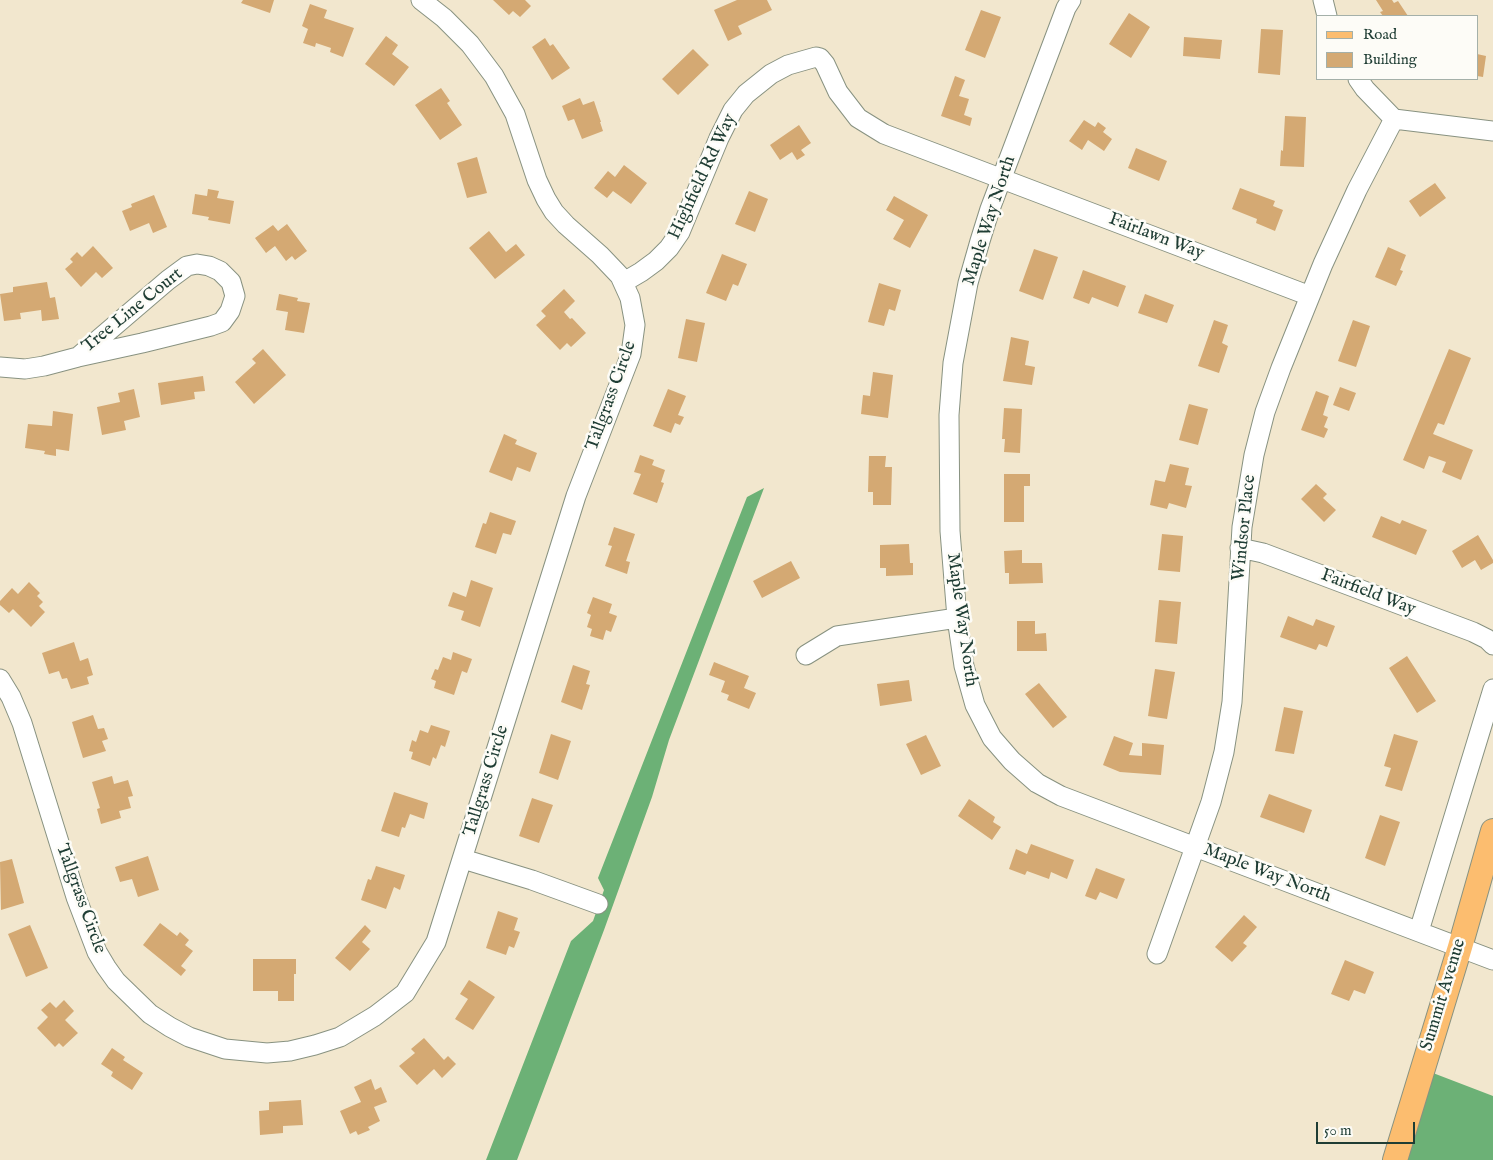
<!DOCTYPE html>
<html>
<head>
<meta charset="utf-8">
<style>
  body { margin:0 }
  #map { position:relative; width:1493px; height:1160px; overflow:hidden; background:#f2e7ce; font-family:"IM FELL English",serif }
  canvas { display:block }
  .legend { position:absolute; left:1316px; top:15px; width:162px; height:65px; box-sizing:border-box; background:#fdfcf7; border:1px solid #a4b0a9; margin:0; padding:6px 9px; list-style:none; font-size:15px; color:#1f3d34 }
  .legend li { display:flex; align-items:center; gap:10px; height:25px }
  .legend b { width:25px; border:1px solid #a4b0a9 }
  .scale { position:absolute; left:1316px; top:1122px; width:99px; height:22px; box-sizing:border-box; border:2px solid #1f3d34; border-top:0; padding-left:6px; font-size:15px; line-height:18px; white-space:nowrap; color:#1f3d34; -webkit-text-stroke:4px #fdfcf7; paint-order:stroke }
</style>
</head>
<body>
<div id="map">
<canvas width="1493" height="1160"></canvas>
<ul class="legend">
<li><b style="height:6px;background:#fcbd6f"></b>Road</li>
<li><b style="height:14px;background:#d4a973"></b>Building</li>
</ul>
<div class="scale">50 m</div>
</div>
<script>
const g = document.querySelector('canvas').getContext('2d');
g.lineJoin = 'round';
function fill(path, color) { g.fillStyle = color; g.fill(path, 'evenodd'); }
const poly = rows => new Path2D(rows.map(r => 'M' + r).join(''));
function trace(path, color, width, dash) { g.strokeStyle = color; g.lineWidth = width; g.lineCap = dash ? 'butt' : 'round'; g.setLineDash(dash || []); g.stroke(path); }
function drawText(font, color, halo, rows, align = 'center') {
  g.font = font + ' "IM FELL English",serif'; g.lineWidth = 5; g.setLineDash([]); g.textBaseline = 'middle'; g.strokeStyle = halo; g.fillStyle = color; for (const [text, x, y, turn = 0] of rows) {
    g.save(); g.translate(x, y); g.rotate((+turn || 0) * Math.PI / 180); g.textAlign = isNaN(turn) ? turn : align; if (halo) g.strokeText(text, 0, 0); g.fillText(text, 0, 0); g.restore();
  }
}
fill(poly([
  [764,488,669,740,652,797,604,930,517,1160,486,1160,571,941,593,921,604,890,598,878,747,497],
  [1433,1073,1493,1096,1493,1160,1407,1160]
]), '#6cb176');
fill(poly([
  [243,0,274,0,270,13,241,3],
  [493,0,525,0,531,6,520,17,513,11,509,15],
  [737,0,767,0,772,10,738,26,742,34,728,41,714,10],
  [1376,0,1392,0,1394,3,1398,1,1408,16,1383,16,1380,12,1383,11],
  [310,4,327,10,324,18,354,28,343,57,330,52,331,48,316,43,315,47,303,43,308,29,302,26],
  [981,10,1001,17,985,58,965,50],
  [1129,13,1150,27,1131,58,1109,44],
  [1261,29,1283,30,1280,75,1258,73],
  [386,36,398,45,392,54,409,67,394,86,365,64],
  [1184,37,1222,40,1220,59,1183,56],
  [545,38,550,46,553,44,570,68,552,80,532,47],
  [693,49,709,65,678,95,662,79],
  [1477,54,1486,56,1483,77,1477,76],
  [955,76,965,80,959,96,969,99,964,115,972,118,970,126,941,116],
  [441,88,450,101,447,103,462,125,440,140,415,105],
  [580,98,583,105,594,101,601,122,600,122,603,131,582,139,574,119,568,121,562,106],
  [1285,116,1306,117,1304,167,1280,166,1281,150,1283,151],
  [1084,120,1095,127,1098,122,1106,128,1103,132,1112,139,1104,151,1088,140,1082,150,1069,141],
  [799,125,811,143,801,150,805,155,797,160,792,152,780,160,770,145],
  [1136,148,1167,161,1159,181,1128,168],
  [477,157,487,193,467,198,457,163],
  [624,165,647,183,631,204,613,191,607,198,594,188,608,171,615,177],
  [1435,183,1446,198,1420,217,1409,201],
  [1240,188,1275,201,1273,206,1283,210,1275,231,1256,223,1257,219,1232,209],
  [208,189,219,191,217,198,234,201,230,224,208,220,209,217,192,214,195,194,207,196],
  [749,191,768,199,755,232,735,224],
  [154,195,167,227,153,233,149,223,130,231,122,211,132,207,131,204],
  [894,196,928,215,910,248,893,239,904,220,886,210],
  [287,224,307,251,295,260,292,256,286,261,275,246,266,253,255,238,273,225,278,231],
  [489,231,506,252,516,244,525,255,495,279,469,248],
  [93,246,113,268,102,278,96,272,81,287,65,269,73,262,70,259,77,252,82,257],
  [1388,247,1406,255,1400,270,1403,271,1396,286,1375,277],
  [1034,249,1058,257,1043,300,1019,291],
  [722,254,747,264,738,286,733,284,726,301,706,293],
  [1083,270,1126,286,1118,307,1092,297,1089,304,1073,298],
  [47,282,50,298,55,297,59,319,42,321,41,310,20,313,21,319,4,321,0,294,13,292,13,287],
  [879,283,901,290,895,311,889,309,884,326,868,322],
  [564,289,575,301,564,312,570,319,572,318,586,333,571,347,567,343,560,350,536,325,546,316,541,311],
  [279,294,298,298,297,301,310,303,304,333,285,330,288,312,276,310],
  [1145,294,1174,305,1167,323,1138,313],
  [686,319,705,323,697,362,678,358],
  [1214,320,1228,325,1222,343,1228,346,1219,373,1198,366],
  [1353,320,1370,326,1356,367,1338,361],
  [1011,337,1029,341,1025,365,1035,367,1032,385,1003,381],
  [263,349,286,375,254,404,235,382,256,363,252,359],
  [1449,349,1471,358,1444,425,1438,423,1433,434,1473,450,1461,480,1442,472,1446,462,1429,456,1424,469,1403,460],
  [873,372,893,375,888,418,861,414,863,395,870,396],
  [203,376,205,391,194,392,195,399,161,405,158,383],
  [1340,387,1356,393,1349,411,1333,405],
  [134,389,140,417,124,421,126,430,102,435,97,407,120,402,118,393],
  [668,389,686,396,678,415,684,417,680,425,675,423,671,433,653,426],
  [1316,391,1329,396,1323,415,1328,417,1324,427,1328,429,1324,438,1301,430],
  [1189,404,1208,409,1198,445,1179,440],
  [1004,408,1022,409,1020,453,1004,452,1005,439,1002,439],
  [53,411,73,414,69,451,56,449,56,456,44,454,45,451,25,448,28,424,52,426],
  [504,434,517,440,515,444,537,453,530,472,517,467,512,481,489,472],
  [640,455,654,460,652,465,665,470,661,482,664,483,657,503,633,494,641,474,634,472],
  [869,456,886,456,885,467,892,467,891,505,873,505,873,492,868,492],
  [1170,464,1189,468,1185,485,1192,486,1186,508,1169,503,1167,509,1150,505,1155,480,1165,482],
  [1004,474,1030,474,1030,486,1024,486,1024,522,1004,522],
  [1316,484,1327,494,1323,498,1336,510,1324,522,1301,499],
  [490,512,516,521,511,535,503,533,496,554,475,547,483,523,486,524],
  [1381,516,1400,524,1402,520,1427,530,1416,555,1372,537],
  [614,527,635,534,626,561,630,562,627,574,605,566,612,546,608,545],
  [1162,534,1183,536,1180,572,1158,570],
  [1478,535,1493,560,1493,563,1481,570,1475,560,1462,568,1452,551],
  [909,544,910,563,913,563,913,575,886,576,886,568,880,568,880,545],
  [1022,550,1022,563,1042,563,1043,583,1009,584,1009,573,1005,573,1004,551],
  [791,561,800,578,762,598,753,581],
  [471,580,493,588,480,627,461,620,464,611,448,606,453,592,466,597],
  [29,582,40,593,37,596,43,602,39,606,45,612,31,627,13,609,9,613,0,605,0,601,12,588,18,594],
  [593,597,612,604,609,613,617,616,611,632,606,630,603,640,590,636,592,629,587,627,591,615,587,613],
  [1159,600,1181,602,1177,644,1155,642],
  [1288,616,1313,626,1316,619,1335,626,1327,647,1319,644,1316,650,1280,637],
  [1017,621,1035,621,1035,634,1046,633,1047,651,1017,651],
  [74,642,80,661,88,658,93,675,87,677,89,684,71,689,67,678,62,679,59,671,49,674,42,653],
  [453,652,472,659,467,673,462,671,454,695,434,688,436,681,431,679,435,669,438,670,443,657,451,660],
  [1407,656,1436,701,1417,713,1389,668],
  [714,662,749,676,744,688,756,693,749,709,727,700,729,695,721,692,725,681,709,675],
  [573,665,590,671,586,684,590,685,582,710,561,702],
  [1155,669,1175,672,1167,719,1148,716],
  [909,680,912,701,880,706,877,684],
  [1039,683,1067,717,1053,728,1025,694],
  [1284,707,1303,711,1294,754,1275,751],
  [93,715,98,729,104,728,108,739,102,741,106,751,83,758,72,722],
  [431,725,450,731,445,747,441,745,436,759,433,757,430,766,411,759,413,752,409,751,412,740,416,742,420,730,428,733],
  [551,734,571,741,558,780,539,773],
  [1394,734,1418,741,1402,791,1385,786,1391,768,1384,766],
  [926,735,941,766,921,775,906,744],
  [1114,736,1133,743,1129,755,1142,756,1142,743,1164,745,1161,775,1120,772,1103,765],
  [112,776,114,784,128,780,133,796,128,797,131,808,119,811,121,818,101,824,97,809,100,808,92,782],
  [394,792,428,803,424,819,410,814,405,828,402,827,399,837,381,831],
  [1269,794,1312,810,1304,833,1260,817],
  [532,798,553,805,539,843,519,836],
  [969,799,995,817,993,822,1001,827,992,840,958,816],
  [1380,815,1400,822,1385,866,1365,858],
  [1031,844,1074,860,1067,879,1051,872,1049,879,1027,871,1025,875,1009,869,1016,849,1027,854],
  [148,856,159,890,138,897,132,879,120,882,115,867],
  [12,859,24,903,1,910,0,862],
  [376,866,405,875,400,890,394,887,386,909,361,900,368,879,371,880],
  [1096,868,1125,879,1117,899,1100,892,1096,900,1085,896],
  [498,911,518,918,514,930,520,932,514,948,509,946,506,955,486,948],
  [1244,915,1257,927,1243,943,1247,946,1232,962,1215,947],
  [160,923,177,936,180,932,189,940,185,945,193,951,181,966,186,970,181,976,143,945],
  [30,925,48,968,26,977,8,934],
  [365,925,371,931,362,942,370,949,350,971,335,958],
  [253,959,296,959,296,974,294,974,294,1001,278,1001,278,991,253,991],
  [1345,960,1374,972,1365,994,1354,990,1349,1001,1331,994],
  [469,980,495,997,473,1030,455,1019,468,999,460,994],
  [64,1000,74,1011,65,1020,78,1033,63,1047,59,1043,55,1047,37,1028,48,1017,41,1010,50,1002,56,1008],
  [424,1038,444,1060,448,1056,456,1064,442,1078,434,1069,417,1085,399,1066,415,1053,411,1049],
  [112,1048,125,1057,123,1060,143,1073,132,1090,111,1076,113,1072,101,1064],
  [371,1079,375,1090,381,1087,387,1102,374,1107,380,1121,368,1127,370,1130,358,1135,356,1131,350,1134,340,1111,361,1102,354,1087],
  [301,1100,303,1125,283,1126,283,1133,260,1135,259,1111,269,1110,269,1102]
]), '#d4a973');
const minor = poly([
  [1071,0,1066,8,990,209,980,241,968,283,953,363,949,415,950,531,957,618,964,666,975,705,992,738,1012,761,1037,783,1061,796,1493,960],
  [1323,0,1327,16],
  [1358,79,1365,89,1394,119,1493,131],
  [624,282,641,272,656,261,669,248,680,232,719,138,733,110,746,94,771,74,788,65,816,57,820,58,825,64,838,92,858,118,884,134,1310,296],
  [0,367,25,369,44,366,78,357,142,343,211,326,222,322,230,311,235,296,231,282,220,271,209,266,197,264,187,266,168,280,78,357],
  [1240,548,1263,553,1473,632,1487,639,1493,645],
  [806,655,837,636,957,618],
  [0,679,11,697,22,723,76,897,97,952,106,967,116,981,150,1014,170,1027,189,1037,225,1049,267,1053,290,1051,315,1045,340,1037,375,1016,405,993,436,942,576,496,631,354,635,325,630,298,620,276,600,255,566,225,554,212,546,199,537,180,515,114,494,76,470,44,444,18,421,0],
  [463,859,532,880,598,904],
  [1419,931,1493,689],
  [1157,954,1211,802,1224,752,1232,702,1242,527,1254,455,1265,412,1281,368,1323,264,1357,190,1394,119]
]);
const major = poly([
  [1395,1160,1460,947,1493,831]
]);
trace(minor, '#889281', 21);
trace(major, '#889281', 26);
trace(minor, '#fff', 19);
trace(major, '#fcbd6f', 24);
drawText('18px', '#1f3d34', '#fdfcf7', [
  ["Highfield Rd Way",703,177,-65],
  ["Maple Way North",990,221,-72],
  ["Fairlawn Way",1156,237,21],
  ["Tree Line Court",133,311,-39],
  ["Tallgrass Circle",612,396,-70],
  ["Windsor Place",1245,528,-84],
  ["Fairfield Way",1368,593,21],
  ["Maple Way North",961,620,82],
  ["Tallgrass Circle",487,781,-73],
  ["Maple Way North",1267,874,21],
  ["Tallgrass Circle",80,899,70],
  ["Summit Avenue",1444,995,-73]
]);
</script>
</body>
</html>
